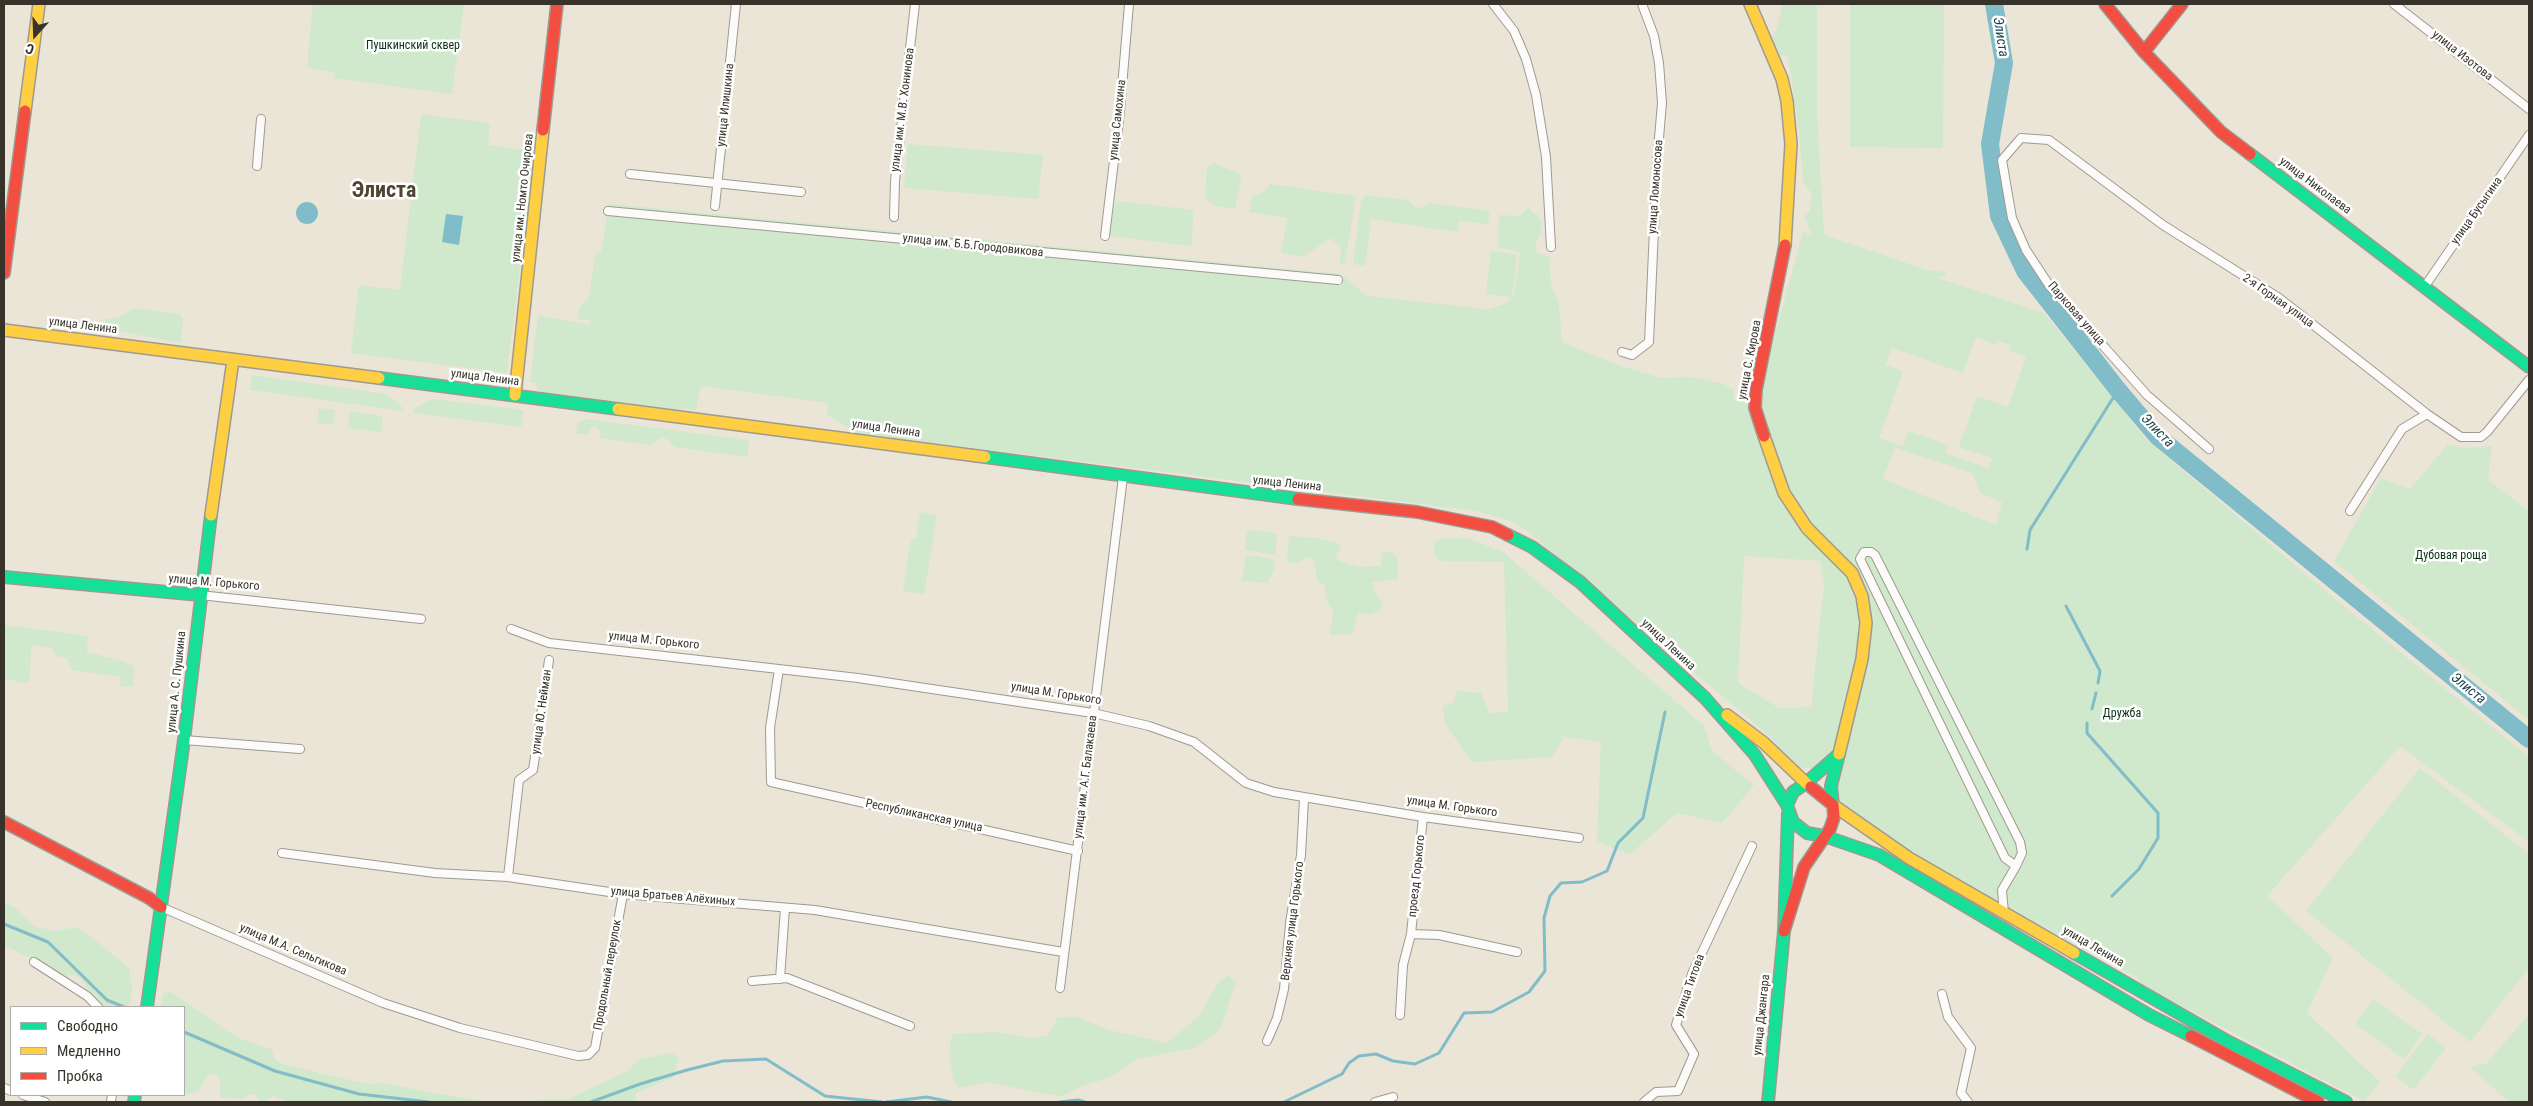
<!DOCTYPE html>
<html>
<head>
<meta charset="utf-8">
<style>
  body { margin:0 }
  #map { position:relative; width:2533px; height:1106px; overflow:hidden; background:#ebe5d8; font-family:"Roboto Condensed",sans-serif }
  canvas { display:block }
  .frame { position:absolute; inset:0; border:5px solid #37332a; pointer-events:none }
  .legend { position:absolute; left:10px; top:1006px; width:175px; height:90px; box-sizing:border-box; background:#fff; border:1px solid #afadaa; margin:0; padding:6px 9px; list-style:none; font-size:15px; color:#37332a }
  .legend li { display:flex; align-items:center; gap:10px; height:25px }
  .legend b { width:25px; border:1px solid #afadaa }
  .north { position:absolute; left:10px; top:10px; width:50px; height:50px; -webkit-text-stroke:4px #fff; paint-order:stroke; rotate:200deg; font-size:14px; font-weight:700; line-height:20px; text-align:center; color:#37332a }
  .north::after { content:''; display:block; margin:auto; width:18px; height:22px; background:#37332a; clip-path:polygon(50% 0,100% 100%,50% 72%,0 100%) }
</style>
</head>
<body>
<div id="map">
<canvas width="2533" height="1106"></canvas>
<div class="frame"></div>
<ul class="legend">
<li><b style="height:6px;background:#16e098"></b>Свободно</li>
<li><b style="height:6px;background:#ffcf43"></b>Медленно</li>
<li><b style="height:6px;background:#f24e42"></b>Пробка</li>
</ul>
<div class="north">С</div>
</div>
<script>
const g = document.querySelector('canvas').getContext('2d');
g.lineJoin = 'round';
function fill(path, color) { g.fillStyle = color; g.fill(path, 'evenodd'); }
const poly = rows => new Path2D(rows.map(r => 'M' + r).join(''));
function trace(path, color, width, dash) { g.strokeStyle = color; g.lineWidth = width; g.lineCap = dash ? 'butt' : 'round'; g.setLineDash(dash || []); g.stroke(path); }
function drawText(font, color, halo, rows, align = 'center') {
  g.font = font + ' "Roboto Condensed",sans-serif'; g.lineWidth = 5; g.setLineDash([]); g.textBaseline = 'middle'; g.strokeStyle = halo; g.fillStyle = color; for (const [text, x, y, turn = 0] of rows) {
    g.save(); g.translate(x, y); g.rotate((+turn || 0) * Math.PI / 180); g.textAlign = isNaN(turn) ? turn : align; if (halo) g.strokeText(text, 0, 0); g.fillText(text, 0, 0); g.restore();
  }
}
fill(poly([
  [313,4,464,4,452,94,334,78,335,73,307,67],
  [1783,4,1817,4,1817,114,1824,235,1927,270,1945,272,1946,276,1935,277,2044,313,2146,439,2335,599,2529,757,2529,842,2400,746,2267,896,2333,958,2307,1013,2380,1082,2364,1101,2197,1014,2138,982,2138,978,1920,860,1838,803,1838,777,1854,720,1844,718,1834,754,1819,768,1797,768,1770,737,1734,706,1526,530,1510,521,1477,511,856,433,827,414,828,403,701,386,696,410,683,408,682,410,543,393,538,390,536,383,530,382,538,315,589,325,590,320,578,319,580,306,588,299,596,253,601,252,609,204,1341,274,1367,296,1487,309,1505,304,1514,296,1520,252,1498,247,1499,215,1517,216,1522,214,1528,207,1542,221,1540,235,1535,244,1537,253,1549,257,1551,283,1559,306,1562,342,1623,367,1662,378,1691,377,1724,384,1734,390,1734,399,1755,408,1803,232,1812,235,1804,215,1810,211,1812,194,1803,182,1799,130,1788,57,1778,54,1770,39,1776,31],
  [1976,337,1996,345,1998,341,2011,345,2010,351,2026,357,2008,407,1977,396,1959,447,1992,458,1988,468,1945,453,1948,445,1908,431,1903,446,1879,438,1903,371,1885,365,1892,348,1963,373],
  [1895,448,1972,473,1980,493,2002,502,1996,525,1883,479],
  [1744,556,1820,561,1824,585,1811,707,1779,708,1738,683],
  [1850,4,1944,4,1943,148,1850,147],
  [421,114,490,123,488,145,534,151,507,373,351,353,359,285,400,290],
  [908,144,1043,155,1038,199,904,188],
  [1214,163,1242,175,1235,209,1215,206,1205,198,1207,167],
  [1270,184,1356,196,1345,263,1340,263,1341,248,1331,238,1303,257,1281,253,1287,218,1249,212,1253,196,1264,192],
  [1365,195,1408,200,1416,207,1422,208,1431,203,1490,211,1488,224,1459,221,1458,232,1371,219,1365,266,1353,264,1361,202],
  [1118,201,1193,210,1192,246,1110,236,1113,206],
  [1491,251,1517,254,1512,297,1486,294],
  [134,308,180,314,183,320,181,343,105,329,106,319,118,318],
  [252,375,387,394,403,408,403,411,250,390],
  [431,399,524,410,521,427,413,413,415,408],
  [319,408,335,410,333,425,317,423],
  [350,411,383,416,381,432,348,428],
  [585,419,749,440,747,457,674,447,670,441,662,437,650,445,599,438,601,432,597,427,591,427,588,435,576,433,578,423],
  [2448,444,2464,448,2492,446,2488,480,2529,511,2529,720,2334,561,2381,478,2410,489],
  [920,512,937,515,924,594,903,591,911,538,916,539],
  [1249,530,1274,533,1277,535,1275,555,1245,550,1247,531],
  [1289,536,1318,538,1340,544,1341,551,1336,553,1337,560,1358,567,1380,566,1383,552,1393,553,1398,560,1398,579,1372,582,1374,592,1382,602,1380,610,1369,614,1358,613,1353,634,1330,635,1333,610,1327,601,1324,584,1318,582,1313,559,1308,557,1299,562,1287,563],
  [1441,538,1470,539,1503,552,1704,726,1712,751,1754,785,1722,823,1677,813,1630,854,1597,842,1601,742,1564,737,1552,757,1472,762,1444,722,1443,706,1454,702,1456,691,1481,693,1490,714,1508,711,1504,562,1438,561,1434,553,1434,543],
  [1246,555,1273,559,1276,565,1268,583,1242,581],
  [4,625,88,636,87,652,122,661,134,666,133,686,120,687,121,677,72,670,67,658,56,656,52,648,31,645,30,679,26,683,4,679],
  [2420,768,2529,854,2529,968,2470,1042,2306,911],
  [4,902,14,907,34,926,54,931,78,927,121,961,129,968,132,989,129,1007,101,1007,81,979,75,975,66,977,4,945],
  [1227,975,1236,982,1221,1028,1196,1048,1137,1059,1111,1077,1082,1086,1062,1096,1029,1091,989,1082,959,1088,953,1079,949,1052,952,1034,997,1032,1030,1038,1048,1035,1058,1017,1077,1017,1109,1030,1167,1043,1199,1016,1218,983],
  [171,992,236,1037,273,1050,274,1058,282,1064,367,1084,380,1083,475,1100,494,1102,569,1099,629,1070,639,1059,674,1053,678,1058,674,1077,636,1093,635,1102,289,1102,273,1096,263,1102,259,1101,256,1095,249,1094,242,1099,221,1098,219,1077,210,1073,198,1091,186,1094,184,1093,184,1007,161,1007,164,993],
  [2373,999,2422,1034,2404,1059,2355,1024],
  [2529,1014,2529,1102,2509,1102,2470,1067,2487,1063],
  [2428,1034,2446,1048,2413,1090,2395,1076]
]), '#d0e8cb');
fill(poly([
  '296 213a11 11 0 1 1 22 0a11 11 0 1 1-22 0Z',
  [446,214,463,216,459,245,442,242]
]), '#81bcc9');
trace(poly([
  [2027,549,2030,530,2118,390],
  [2066,606,2100,671,2098,683],
  [2092,709,2096,693],
  [2087,723,2087,733,2158,813,2158,838,2139,869,2112,896],
  [4,924,48,942,107,1000,124,1007],
  [184,1032,275,1071,359,1094,429,1102],
  [591,1102,640,1084,687,1070,723,1061,766,1059,825,1096,882,1102],
  [886,1102,927,1097,951,1102],
  [1059,1102,1078,1100,1085,1102],
  [1284,1102,1342,1074,1349,1063,1359,1056,1376,1054,1393,1061,1415,1064,1439,1053,1464,1013,1492,1012,1529,992,1545,971,1544,918,1550,896,1561,883,1582,882,1607,871,1618,843,1643,818,1665,712]
]), '#81bcc9', 3);
trace(poly([
  [1994,4,2004,63,1990,144,1999,216,2025,271,2118,390,2157,436,2529,739]
]), '#81bcc9', 18);
const street = poly([
  [1493,4,1514,31,1526,59,1536,95,1546,157,1551,247],
  [2394,4,2529,109],
  [257,166,261,119],
  [630,174,801,192],
  [715,206,736,4],
  [608,211,1338,280],
  [894,217,895,181,915,4],
  [1105,236,1120,111,1129,4],
  [2425,286,2529,135],
  [1622,352,1632,355,1649,342,1657,161,1662,103,1659,63,1654,36,1642,4],
  [2209,449,2147,395,2049,285,2026,250,2012,218,2002,160,2021,138,2049,140,2163,225,2279,298,2427,414,2461,437,2481,437,2487,432,2529,380],
  [2350,511,2402,429,2427,414],
  [200,595,421,619],
  [511,629,549,643,858,678,1093,713,1149,726,1194,742,1246,783,1274,792,1423,817,1579,838],
  [779,669,770,728,771,782,1078,851],
  [184,740,300,749],
  [282,853,435,873,508,877,623,894,815,910,1063,952],
  [508,877,519,780,533,770,549,660],
  [161,907,383,1003,460,1028,578,1056,588,1055,595,1048,623,894],
  [2004,913,2002,890,2016,866,2022,853,2020,842,1875,555,1871,552,1864,552,1860,559,2005,858,2016,866],
  [1411,934,1439,935,1517,952],
  [34,962,87,996,98,1007],
  [780,979,785,908],
  [752,981,787,978,910,1026],
  [1060,988,1123,477],
  [1942,994,1948,1017,1971,1048,1961,1093,1968,1102],
  [1400,1015,1403,965,1411,934,1423,817],
  [1267,1041,1277,1018,1284,989,1290,923,1301,855,1304,799],
  [4,1088,11,1091],
  [23,1095,45,1102],
  [111,1102,112,1095],
  [1375,1102,1393,1097],
  [1644,1102,1656,1092,1678,1091,1694,1054,1676,1025,1692,974,1752,846]
]);
const fast = poly([
  [2250,154,2529,367],
  [379,378,618,409],
  [985,457,1298,499],
  [1508,535,1532,547,1580,582,1705,698,1755,755,1787,805],
  [4,577,200,595],
  [1806,783,1839,754,1831,786,1833,805],
  [1811,787,1806,783,1793,792,1787,805,1793,822,1807,833,1824,836,1879,855,2149,1015,2191,1036],
  [2074,953,2229,1042,2346,1102],
  [147,1007,184,740,211,515],
  [134,1102,135,1095],
  [1768,1102,1784,931,1788,813]
]);
const slow = poly([
  [1750,4,1782,79,1787,101,1791,144,1785,245],
  [25,111,39,4],
  [4,330,379,378],
  [515,395,543,130],
  [618,409,985,457],
  [1764,436,1784,493,1807,528,1852,573,1862,596,1866,623,1862,659,1839,754],
  [211,515,233,360],
  [1727,715,1764,743,1806,783],
  [1833,805,1909,858,2074,953]
]);
const jam = poly([
  [2105,4,2144,52,2221,132,2250,154],
  [2144,52,2182,4],
  [543,130,557,4],
  [4,273,25,111],
  [1764,436,1755,408,1756,390,1785,245],
  [1298,499,1417,512,1492,527,1508,535],
  [4,822,149,898,161,907],
  [1784,931,1804,867,1830,829,1834,817,1833,805,1811,787],
  [2191,1036,2318,1102]
]);
trace(street, '#9e9a90', 10);
trace(fast, '#9e9a90', 14);
trace(slow, '#9e9a90', 14);
trace(jam, '#9e9a90', 14);
trace(street, '#fcfbf9', 8);
trace(fast, '#16e098', 11);
trace(slow, '#ffcf43', 11);
trace(jam, '#f24e42', 11);
drawText('12px', '#073214', '#fff', [
  ["Пушкинский сквер",413,46],
  ["Дубовая роща",2451,556],
  ["Дружба",2122,714]
]);
drawText('12px', '#37332a', '#fff', [
  ["улица Изотова",2462,56,38],
  ["улица Илишкина",726,105,-84],
  ["улица им. М.В. Хонинова",903,110,-83],
  ["улица Самохина",1118,120,-84],
  ["улица Николаева",2315,186,37],
  ["улица Ломоносова",1656,187,-86],
  ["улица им. Номто Очирова",523,198,-84],
  ["улица Бусыгина",2477,211,-55],
  ["улица им. Б.Б.Городовикова",973,246,6],
  ["2-я Горная улица",2278,301,35],
  ["Парковая улица",2076,314,49],
  ["улица Ленина",83,326,7],
  ["улица С. Кирова",1750,360,-79],
  ["улица Ленина",485,378,7],
  ["улица Ленина",886,429,8],
  ["улица Ленина",1287,484,6],
  ["улица М. Горького",214,583,5],
  ["улица М. Горького",654,641,6],
  ["улица Ленина",1668,645,43],
  ["улица А. С. Пушкина",177,682,-84],
  ["улица М. Горького",1056,694,9],
  ["улица Ю. Нейман",542,712,-82],
  ["улица им. А.Г. Балакаева",1086,777,-83],
  ["улица М. Горького",1452,807,8],
  ["Республиканская улица",924,816,12],
  ["проезд Горького",1417,876,-84],
  ["улица Братьев Алёхиных",673,897,5],
  ["Верхняя улица Горького",1293,921,-83],
  ["улица Ленина",2093,947,30],
  ["улица М.А. Сельгикова",293,950,23],
  ["Продольный переулок",608,975,-80],
  ["улица Титова",1690,986,-70],
  ["улица Джангара",1762,1015,-84]
]);
drawText('italic 14px', '#1b434d', '#fff', [
  ["Элиста",2000,37,81],
  ["Элиста",2157,431,46],
  ["Элиста",2468,689,39]
]);
drawText('bold 22px', '#4f4632', '#fff', [
  ["Элиста",384,191]
]);
</script>
</body>
</html>
